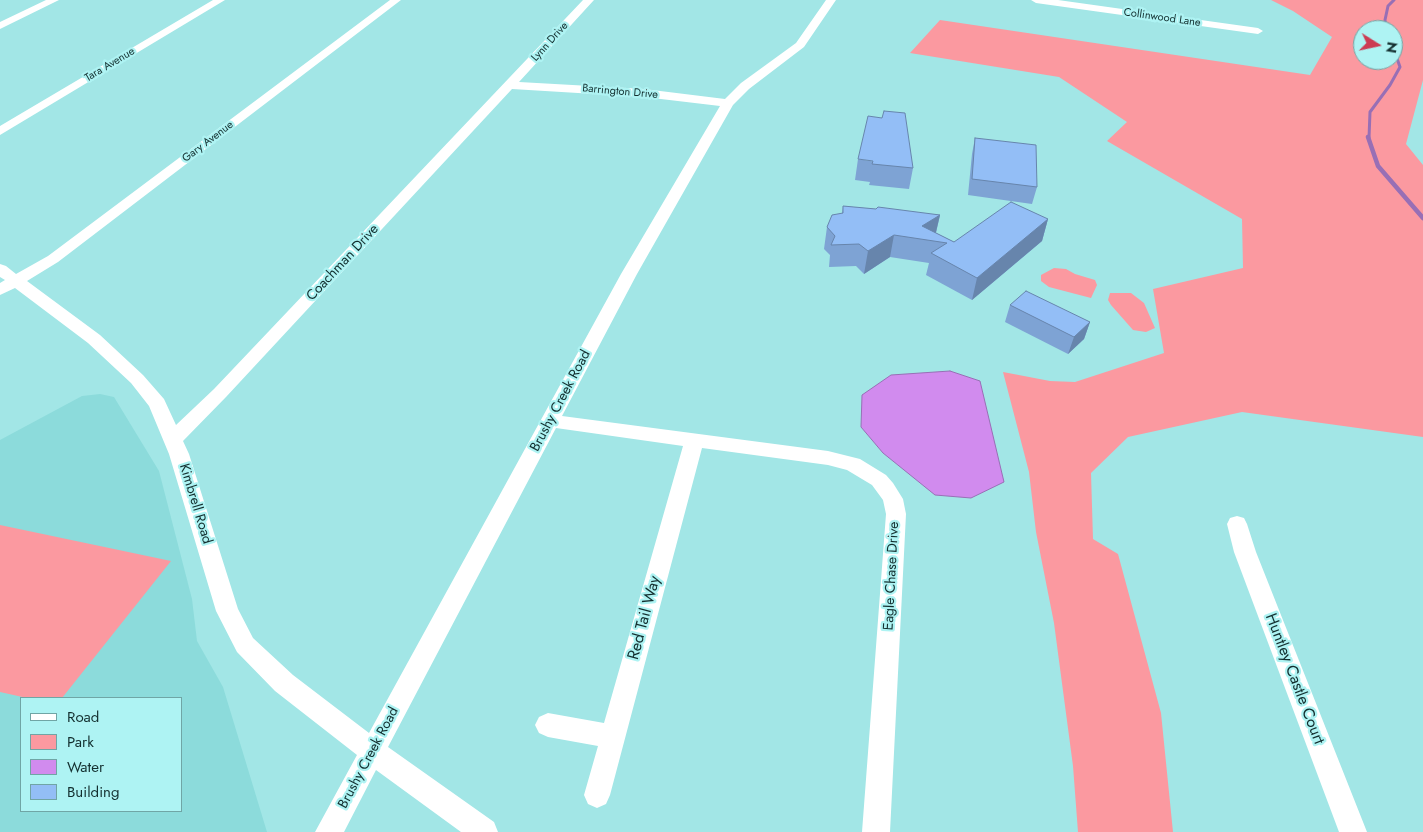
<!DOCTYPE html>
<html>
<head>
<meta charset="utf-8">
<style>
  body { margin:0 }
  #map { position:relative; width:1423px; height:832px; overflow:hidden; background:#a2e6e6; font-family:Jost,sans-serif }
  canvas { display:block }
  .legend { position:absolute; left:20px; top:697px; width:162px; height:115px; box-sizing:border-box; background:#aef3f3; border:1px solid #70a5a5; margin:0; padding:6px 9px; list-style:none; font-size:15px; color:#132f2f }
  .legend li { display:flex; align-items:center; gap:10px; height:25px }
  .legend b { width:25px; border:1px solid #70a5a5 }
  .north { position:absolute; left:1353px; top:20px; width:50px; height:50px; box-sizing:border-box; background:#aef3f3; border:1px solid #70a5a5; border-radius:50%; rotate:100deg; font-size:14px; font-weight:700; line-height:20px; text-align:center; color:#132f2f }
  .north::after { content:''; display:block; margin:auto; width:18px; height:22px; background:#cc3c53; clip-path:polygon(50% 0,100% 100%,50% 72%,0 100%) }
</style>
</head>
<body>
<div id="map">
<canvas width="1423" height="832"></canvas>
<ul class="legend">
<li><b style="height:6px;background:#fff"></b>Road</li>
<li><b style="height:14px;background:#fb99a0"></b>Park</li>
<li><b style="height:14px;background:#d18bee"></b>Water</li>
<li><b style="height:14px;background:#93bef6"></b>Building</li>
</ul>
<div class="north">N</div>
</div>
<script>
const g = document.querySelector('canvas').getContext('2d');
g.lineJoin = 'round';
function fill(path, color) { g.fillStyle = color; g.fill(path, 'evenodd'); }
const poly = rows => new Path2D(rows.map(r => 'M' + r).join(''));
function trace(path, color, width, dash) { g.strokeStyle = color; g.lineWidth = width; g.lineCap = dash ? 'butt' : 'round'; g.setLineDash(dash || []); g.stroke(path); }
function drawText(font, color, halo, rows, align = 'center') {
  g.font = font + ' Jost,sans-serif'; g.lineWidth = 4.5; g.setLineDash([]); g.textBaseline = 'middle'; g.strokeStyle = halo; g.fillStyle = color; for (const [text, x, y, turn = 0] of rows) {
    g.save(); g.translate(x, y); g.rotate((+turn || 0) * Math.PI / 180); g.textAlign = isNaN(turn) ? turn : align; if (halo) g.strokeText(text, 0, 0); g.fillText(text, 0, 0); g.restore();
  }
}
fill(poly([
  [100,394,114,397,159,471,192,599,197,641,223,687,267,832,0,832,0,440,82,396],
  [21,698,181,698,181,811,21,811]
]), '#8cdbdb');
fill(poly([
  [1271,0,1423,0,1423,80,1406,144,1423,165,1423,437,1242,412,1128,437,1091,473,1093,539,1118,554,1161,713,1173,832,1078,832,1073,766,1054,623,1036,532,1029,472,1003,372,1050,381,1075,382,1164,353,1153,289,1243,268,1242,219,1107,141,1127,122,1059,77,910,53,940,20,1310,75,1332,37,1293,11],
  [1363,30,1393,30,1393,60,1363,60],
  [1054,268,1066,269,1075,274,1095,280,1097,285,1091,298,1049,287,1041,281,1041,275],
  [1110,293,1131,293,1144,303,1155,328,1146,332,1133,330,1111,305,1108,300],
  [0,525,171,561,62,698,27,698,0,692]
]), '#fb99a0');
const water = poly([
  [950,371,980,381,1004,482,971,498,935,495,883,453,861,427,862,395,891,375,950,371]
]);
fill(water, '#d18bee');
trace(water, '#986fb5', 1);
trace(poly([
  [1386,30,1385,20,1388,6,1394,0],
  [1369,138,1370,112,1390,85,1400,67,1393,47]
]), '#986fb5', 3);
trace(poly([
  [1368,137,1378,166,1423,218]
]), '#986fb5', 4.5);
fill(poly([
  [46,0,59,0,0,29,0,22,46,0],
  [213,0,225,0,0,135,0,126,213,0],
  [390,0,401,0,58,262,27,281,100,335,143,375,164,399,176,425,214,389,583,0,594,0,519,82,644,89,725,99,741,83,796,43,826,0,836,0,804,47,749,89,733,105,637,274,562,416,828,451,860,459,886,475,893,483,903,499,906,514,890,832,862,832,886,514,883,500,872,485,847,470,828,465,702,448,610,795,606,804,597,808,588,804,584,795,598,746,548,737,539,733,535,725,539,717,548,713,604,723,683,446,556,428,388,747,494,822,498,832,461,832,376,770,344,832,315,832,357,755,275,691,237,652,216,611,169,454,149,406,131,383,88,343,15,288,0,295,0,283,5,280,0,277,0,264,6,266,16,274,48,256,390,0],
  [512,89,644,97,720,106,621,274,369,733,293,675,253,638,238,609,189,454,183,441,226,397,512,89],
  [1031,0,1058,0,1258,28,1263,31,1258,34,1036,3,1031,0],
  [1237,516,1244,518,1247,524,1256,552,1367,832,1339,832,1234,552,1227,524,1230,518,1237,516]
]), '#fff');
fill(poly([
  [975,138,1037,187,1032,204,968,195,972,154],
  [858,159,913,168,909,189,869,185,870,182,855,180],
  [843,206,940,215,936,233,954,242,1048,219,1042,241,972,300,926,275,929,263,890,257,864,274,856,266,829,267,830,255,824,249,827,227,842,213],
  [1010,305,1090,322,1084,339,1068,354,1005,322]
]), '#7ea3d4');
fill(poly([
  [940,215,935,236,922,226],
  [1048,219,1042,241,972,300,977,278],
  [894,235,890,257,864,274,868,251],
  [1090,322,1084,339,1068,354,1074,337]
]), '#6785ac');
const building = poly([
  [884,111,905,113,913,168,872,164,873,161,858,159,868,116,882,118,884,111],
  [975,138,1036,145,1037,187,972,179,975,138],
  [1011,202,1048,219,977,278,931,253,947,243,894,235,868,251,859,244,831,245,835,236,827,227,832,215,843,213,843,206,876,209,878,207,940,215,922,226,954,242,1011,202],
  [1026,291,1090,322,1074,337,1010,305,1026,291]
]);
fill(building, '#93bef6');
trace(building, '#6785ac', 1);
drawText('11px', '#132f2f', '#aef3f3', [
  ["Collinwood Lane",1162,18,8],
  ["Lynn Drive",550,42,-48],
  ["Tara Avenue",110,65,-31],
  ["Barrington Drive",620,92,5],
  ["Gary Avenue",208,142,-37]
]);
drawText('14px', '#132f2f', '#aef3f3', [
  ["Coachman Drive",343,263,-47],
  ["Brushy Creek Road",561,401,-62],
  ["Kimbrell Road",195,504,73],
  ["Eagle Chase Drive",892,576,-87],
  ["Brushy Creek Road",369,758,-62]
]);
drawText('16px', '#132f2f', '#aef3f3', [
  ["Red Tail Way",645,618,-75],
  ["Huntley Castle Court",1294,679,69]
]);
</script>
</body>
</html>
